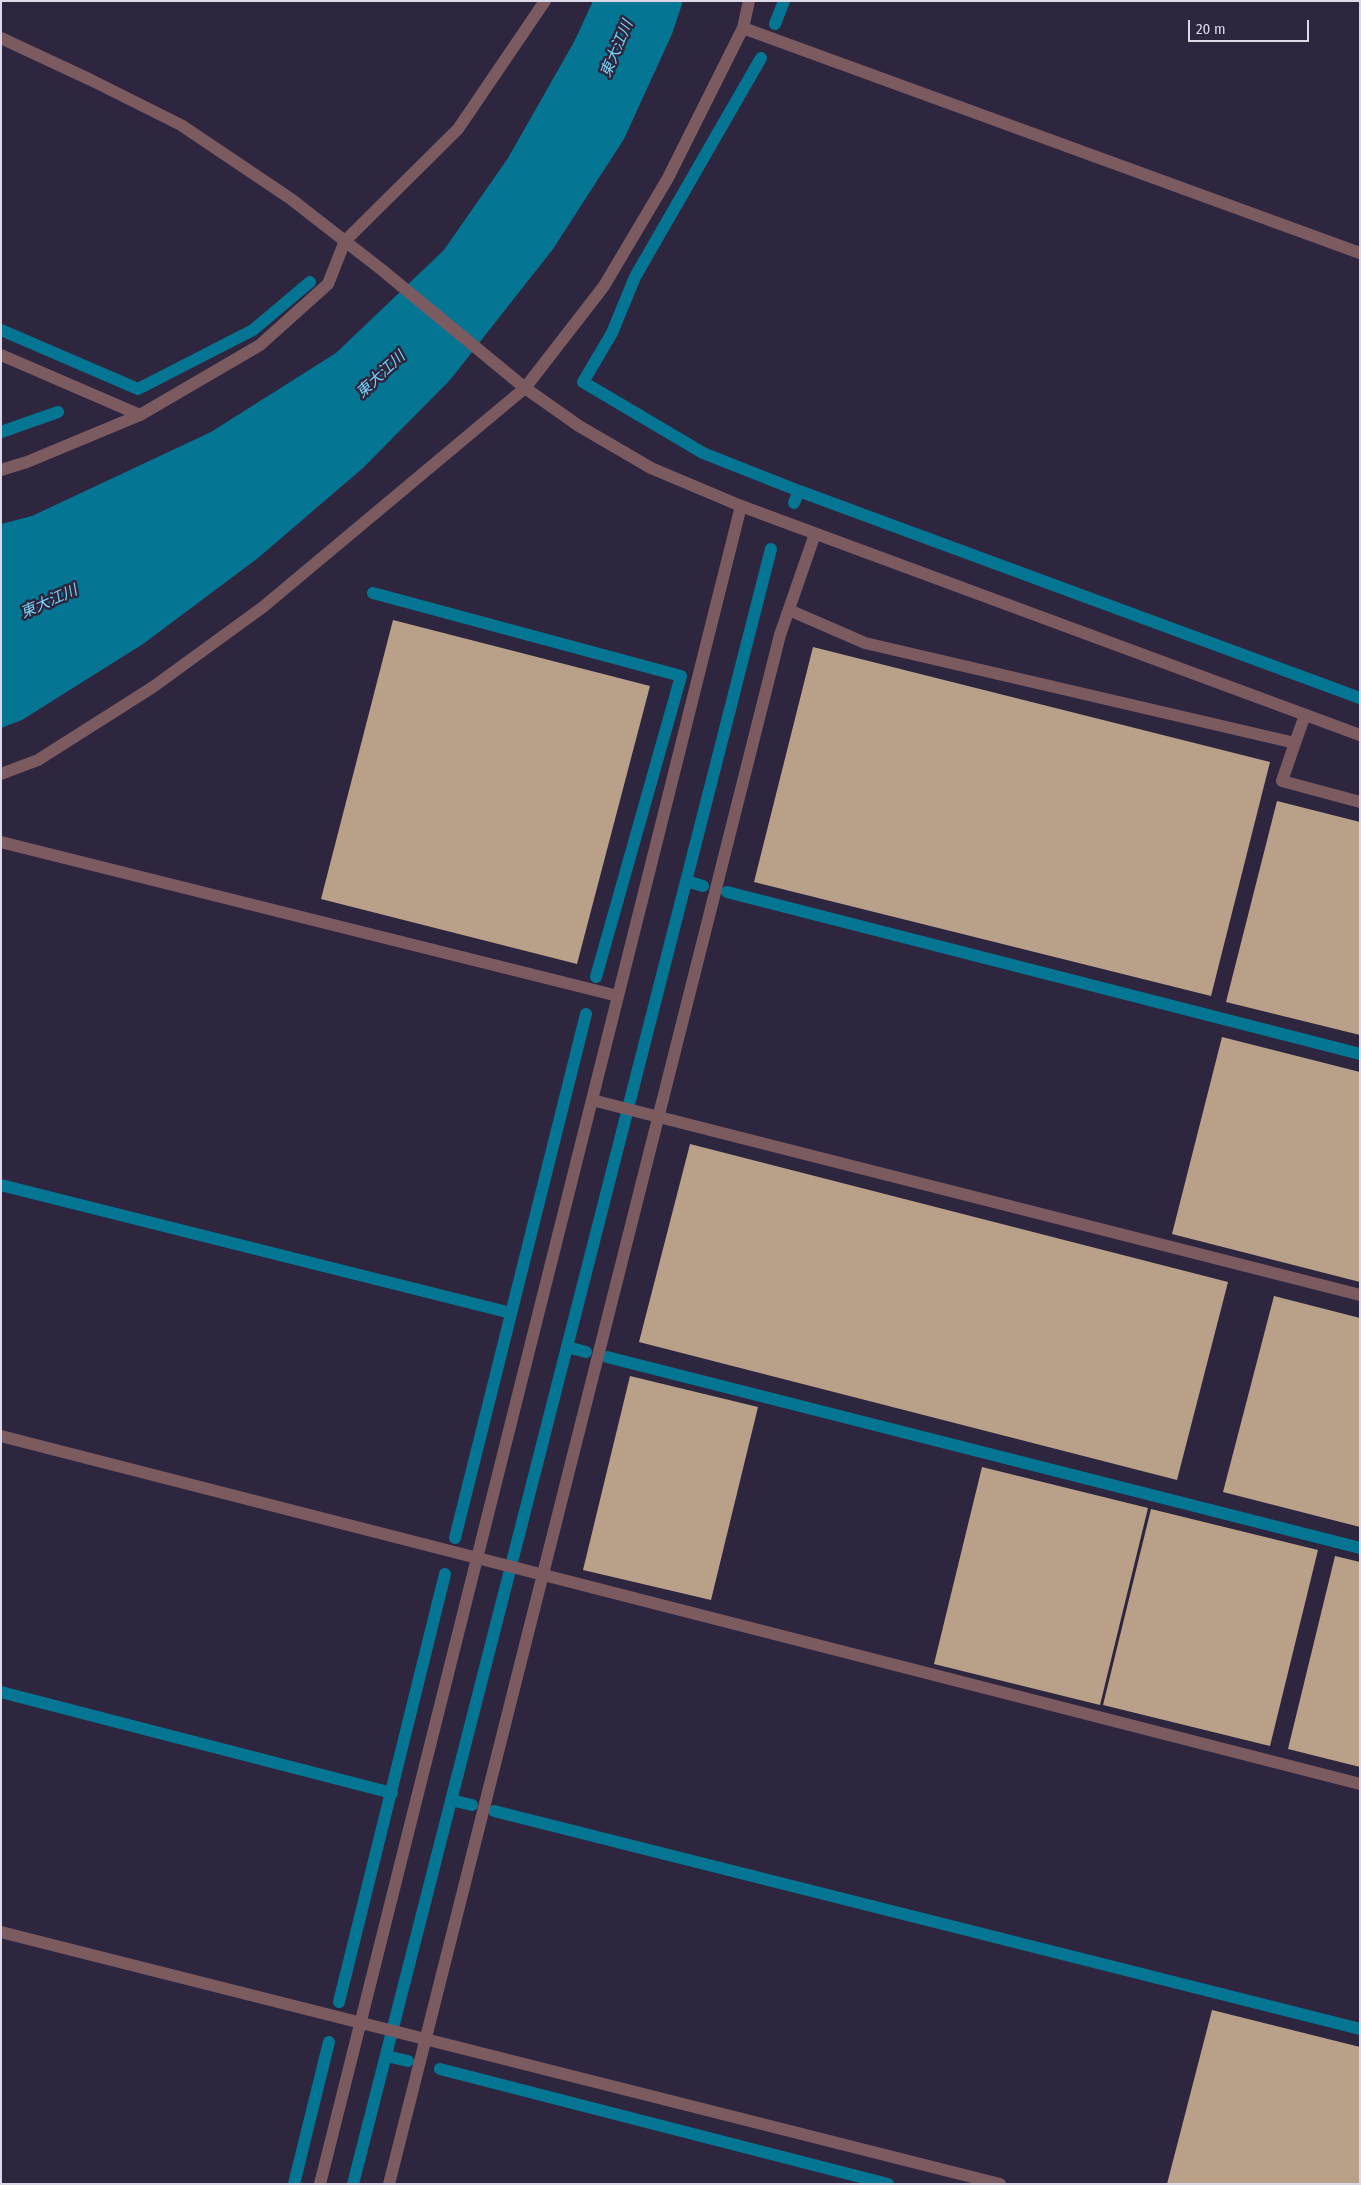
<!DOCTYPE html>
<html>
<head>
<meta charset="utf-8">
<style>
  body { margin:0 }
  #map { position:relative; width:1361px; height:2185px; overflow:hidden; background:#2e263f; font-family:"Fira Sans Condensed",sans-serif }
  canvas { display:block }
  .frame { position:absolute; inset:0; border:2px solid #ddd9e9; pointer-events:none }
  .scale { position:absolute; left:1188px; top:20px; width:121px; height:22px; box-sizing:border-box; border:2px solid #ddd9e9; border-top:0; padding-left:6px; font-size:15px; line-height:18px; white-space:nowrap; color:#ddd9e9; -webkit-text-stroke:4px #2e263f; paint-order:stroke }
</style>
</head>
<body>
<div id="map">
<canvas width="1361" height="2185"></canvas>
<div class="frame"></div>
<div class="scale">20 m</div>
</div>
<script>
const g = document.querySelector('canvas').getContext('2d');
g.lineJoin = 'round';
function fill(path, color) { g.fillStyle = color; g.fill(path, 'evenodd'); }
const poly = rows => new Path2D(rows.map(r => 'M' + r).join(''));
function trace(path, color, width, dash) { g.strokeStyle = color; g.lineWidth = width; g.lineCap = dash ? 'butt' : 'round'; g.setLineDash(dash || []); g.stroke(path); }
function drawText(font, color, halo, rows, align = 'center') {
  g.font = font + ' "Fira Sans Condensed","Noto Sans JP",sans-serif'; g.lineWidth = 5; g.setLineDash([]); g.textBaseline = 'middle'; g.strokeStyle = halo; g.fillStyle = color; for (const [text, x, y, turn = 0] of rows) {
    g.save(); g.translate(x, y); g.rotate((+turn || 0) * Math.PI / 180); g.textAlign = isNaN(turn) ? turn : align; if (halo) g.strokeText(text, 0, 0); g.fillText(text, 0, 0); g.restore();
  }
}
fill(poly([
  [593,1,683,1,672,34,624,139,553,249,450,380,363,468,258,558,143,644,22,720,1,728,1,524,32,516,211,432,336,353,444,250,508,158,574,42]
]), '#047694');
trace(poly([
  [775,24,784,1],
  [761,58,635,277,612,333,583,382,703,453,799,491],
  [1,330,138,389,253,330,310,282],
  [1,432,58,412],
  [794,503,799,491,1360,698],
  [373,593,681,676,596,977],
  [686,881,703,886],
  [727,892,1360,1054],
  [1,1185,511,1313],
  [567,1347,586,1352],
  [607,1357,1360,1548],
  [455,1538,586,1014],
  [1,1692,392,1793],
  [451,1800,472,1805],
  [494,1811,1360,2029],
  [339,2002,445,1574],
  [386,2056,408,2061],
  [440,2069,888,2184],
  [294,2184,329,2042],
  [353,2184,771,549]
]), '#047694', 12);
fill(poly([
  [393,620,650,686,577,964,321,899],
  [813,647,1270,762,1211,996,754,882],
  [1277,801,1360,822,1360,1035,1226,1002],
  [1222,1037,1360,1072,1360,1282,1172,1234],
  [690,1144,1228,1282,1177,1480,639,1342],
  [1274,1296,1360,1318,1360,1527,1223,1492],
  [630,1376,758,1407,711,1600,583,1570],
  [982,1467,1148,1508,1100,1705,934,1664],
  [1151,1509,1318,1550,1270,1746,1103,1705],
  [1335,1556,1360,1562,1360,1767,1288,1749],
  [1212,2010,1360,2047,1360,2184,1167,2184]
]), '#b9a088');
trace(poly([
  [789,610,865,643,1295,743,1305,715],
  [1295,743,1282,781,1360,802]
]), '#7c5b60', 12);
trace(poly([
  [743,28,1360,253],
  [1,355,140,415],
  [1,470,27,462,140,415,260,345,328,284,345,241,458,129,545,1],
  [1,774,38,760,153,687,263,607,525,388,604,286,668,178,743,28,749,1],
  [1,842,618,996],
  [592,1100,1360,1295],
  [1,1436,1360,1784],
  [1,1932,1000,2184],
  [320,2184,741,506],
  [389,2184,780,635,815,534]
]), '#7c5b60', 12);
trace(poly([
  [1,38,91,80,181,125,291,199,382,270,525,388,579,426,651,468,741,506,1360,735]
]), '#7c5b60', 12);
drawText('italic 15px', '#76d6f7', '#2e263f', [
  ["東大江川",617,49,-67],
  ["東大江川",381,375,-43],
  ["東大江川",49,602,-24]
]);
</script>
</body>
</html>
